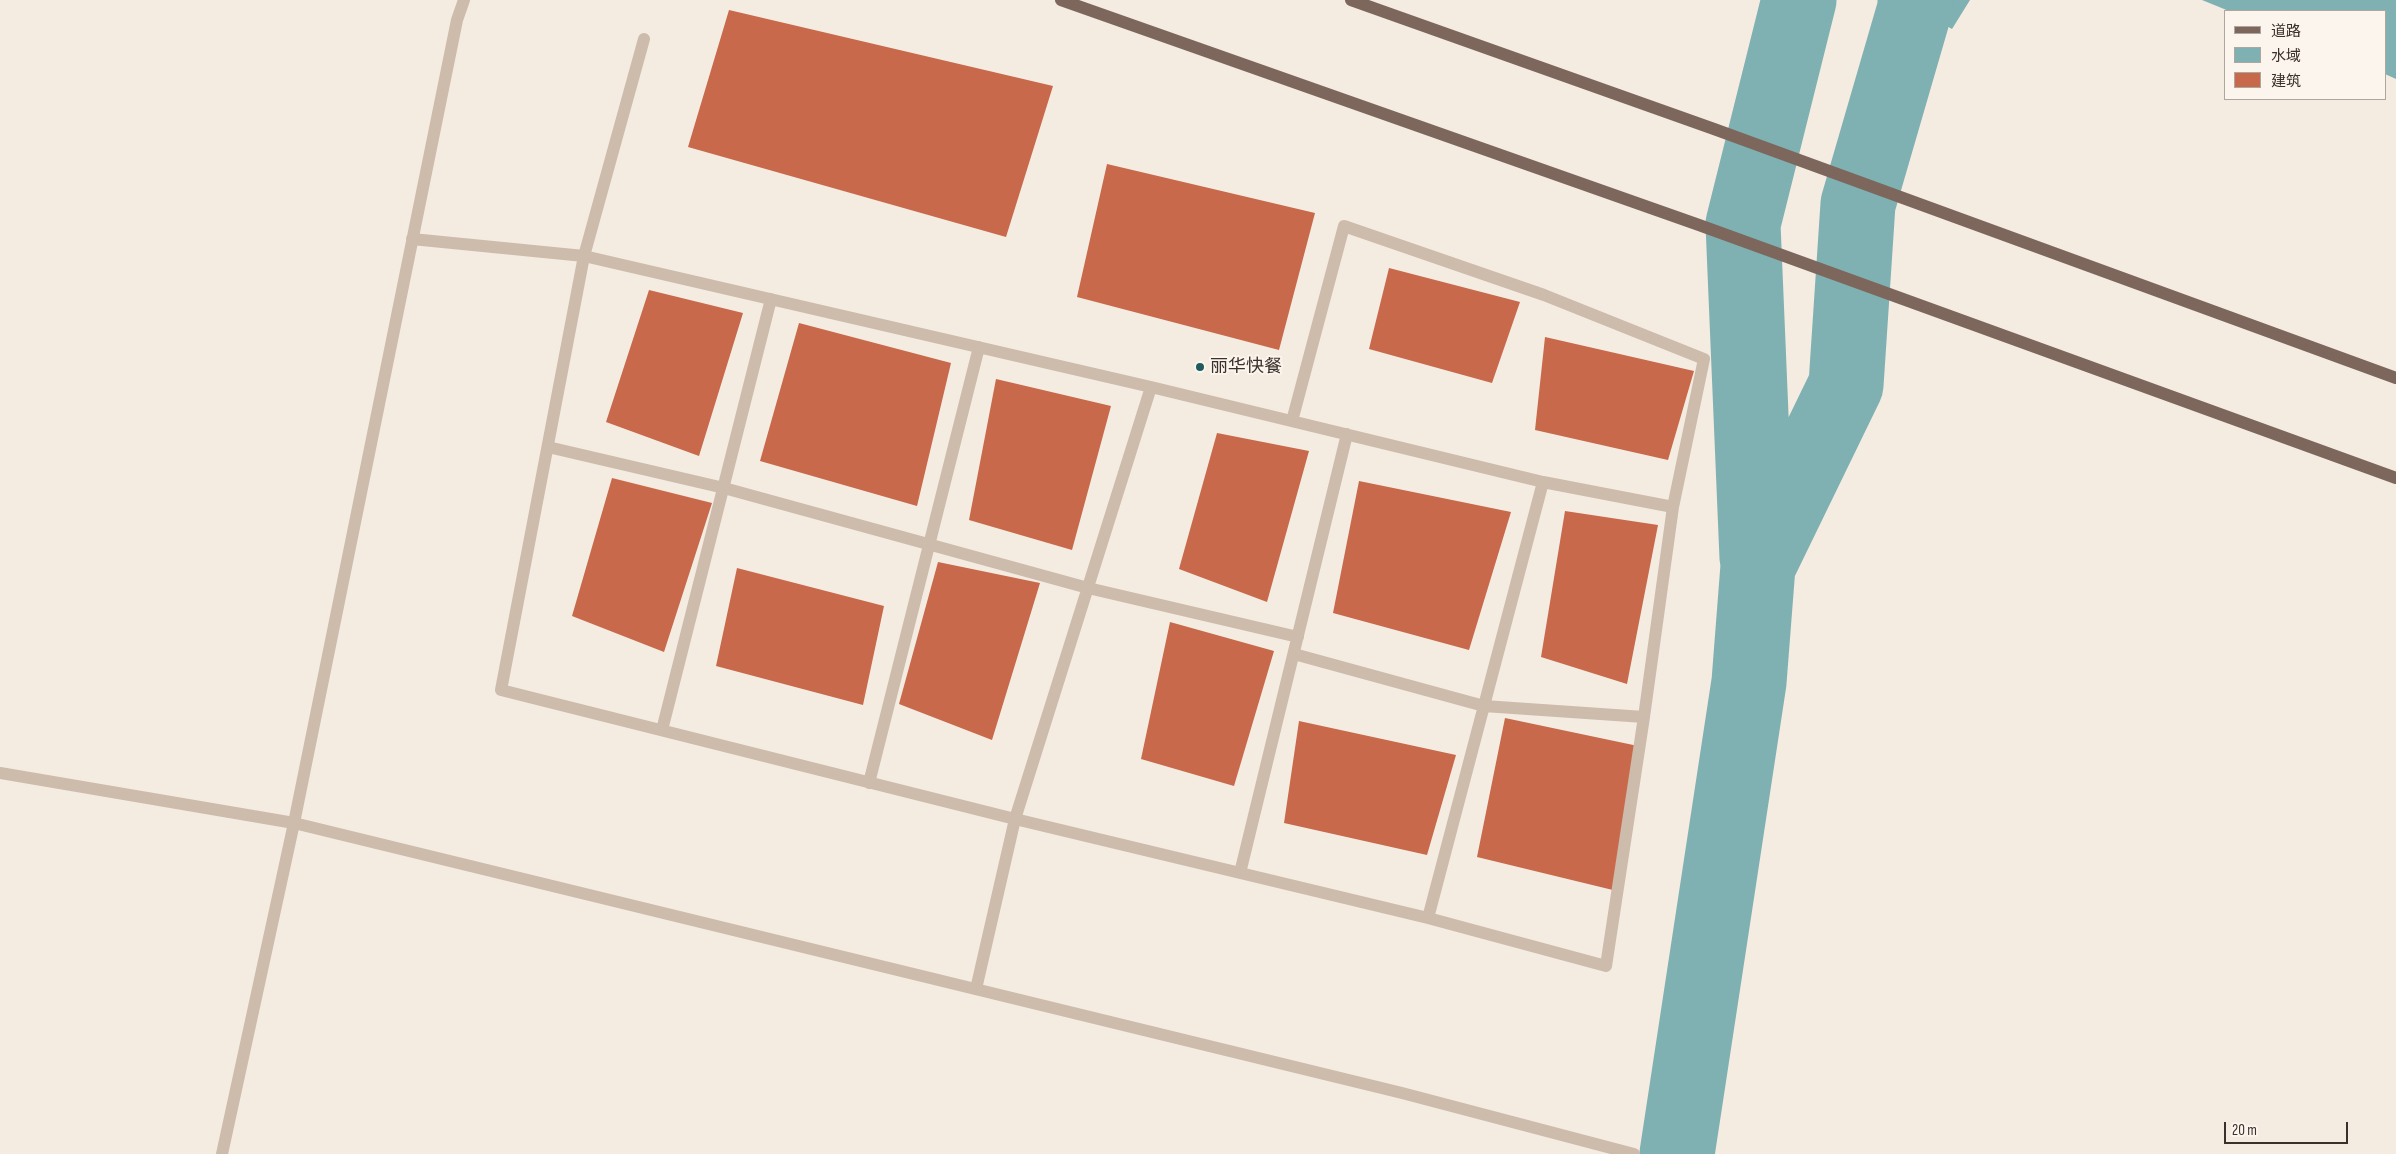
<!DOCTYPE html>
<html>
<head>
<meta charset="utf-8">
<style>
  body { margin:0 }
  #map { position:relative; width:2396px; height:1154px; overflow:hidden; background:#f4ebe1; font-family:"Sofia Sans Condensed","Noto Sans SC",sans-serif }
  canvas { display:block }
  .legend { position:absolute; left:2224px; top:10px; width:162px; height:90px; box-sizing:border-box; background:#fbf5ee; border:1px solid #aea6a0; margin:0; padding:6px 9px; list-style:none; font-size:15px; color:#3b302b }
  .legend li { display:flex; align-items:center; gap:10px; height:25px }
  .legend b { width:25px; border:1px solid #aea6a0 }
  .scale { position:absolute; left:2224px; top:1122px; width:124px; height:22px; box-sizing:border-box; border:2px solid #3b302b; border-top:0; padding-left:6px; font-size:15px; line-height:18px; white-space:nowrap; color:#3b302b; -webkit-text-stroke:4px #fbf5ee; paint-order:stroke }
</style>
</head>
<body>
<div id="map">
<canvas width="2396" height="1154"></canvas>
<ul class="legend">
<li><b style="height:6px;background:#7d675c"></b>道路</li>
<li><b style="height:14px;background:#7fb0b2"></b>水域</li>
<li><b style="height:14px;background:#c8694b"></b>建筑</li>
</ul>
<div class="scale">20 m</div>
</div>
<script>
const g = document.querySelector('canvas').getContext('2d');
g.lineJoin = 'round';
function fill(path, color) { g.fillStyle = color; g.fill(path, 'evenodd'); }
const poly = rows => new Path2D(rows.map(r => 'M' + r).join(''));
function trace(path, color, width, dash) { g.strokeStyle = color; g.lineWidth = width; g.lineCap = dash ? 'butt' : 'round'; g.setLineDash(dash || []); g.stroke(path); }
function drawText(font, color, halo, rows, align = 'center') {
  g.font = font + ' "Sofia Sans Condensed","Noto Sans SC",sans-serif'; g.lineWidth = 4; g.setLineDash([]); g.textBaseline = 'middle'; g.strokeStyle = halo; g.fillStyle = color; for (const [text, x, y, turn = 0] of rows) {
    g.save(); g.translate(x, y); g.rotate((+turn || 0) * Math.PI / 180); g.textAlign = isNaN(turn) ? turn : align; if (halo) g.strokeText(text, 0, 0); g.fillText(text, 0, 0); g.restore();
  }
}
fill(poly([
  [1900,0,1970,0,1952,29],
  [2202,0,2396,0,2396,79,2385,74,2385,11,2229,11]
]), '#7fb0b2');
trace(poly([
  [1757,558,1743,224,1799,0],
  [1677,1154,1749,682,1758,566,1846,385,1858,204,1915,8,1915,0]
]), '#7fb0b2', 75);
fill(poly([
  [729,10,1053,86,1006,237,688,147],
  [1107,164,1315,213,1279,350,1077,297],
  [1389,268,1520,302,1492,383,1369,349],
  [649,290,743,313,699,456,606,422],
  [799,323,951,363,917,506,760,461],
  [1545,337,1694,371,1668,460,1535,430],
  [996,379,1111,406,1072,550,969,520],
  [1217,433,1309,451,1267,602,1179,569],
  [612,478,712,503,664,652,572,616],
  [1359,481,1511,512,1469,650,1333,613],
  [1565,511,1658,525,1627,684,1541,657],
  [938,562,1040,583,992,740,899,704],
  [737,568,884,606,863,705,716,666],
  [1170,622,1274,651,1234,786,1141,759],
  [1505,718,1638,746,1617,891,1477,857],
  [1299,721,1456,755,1427,855,1284,823]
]), '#c8694b');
trace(poly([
  [0,773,294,823,1402,1093,1634,1154]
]), '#cdbbac', 12);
trace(poly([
  [644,39,584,256,1151,387,1015,819,1428,918,1543,482,1151,387],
  [412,239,584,256,501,690,1015,819,976,989],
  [1292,421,1344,226,1544,295,1704,359,1673,507],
  [548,447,724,488,1088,588,1298,637],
  [1543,482,1673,507,1644,717],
  [1294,654,1484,706,1644,717,1606,966,1428,918],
  [662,730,771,299],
  [869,783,979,347],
  [1240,873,1347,434],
  [222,1154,294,823,457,20,464,0]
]), '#cdbbac', 12);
trace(poly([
  [1061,0,1699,225,2396,478],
  [1351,0,1714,129,2396,378]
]), '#7d675c', 12);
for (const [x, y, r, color] of [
  [1200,367,5,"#1f5a5e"]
]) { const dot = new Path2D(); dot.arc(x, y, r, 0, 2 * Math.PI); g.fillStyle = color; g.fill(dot); trace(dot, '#fbf5ee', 2); }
drawText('18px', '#3b302b', '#fbf5ee', [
  ["丽华快餐",1210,367]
], 'left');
</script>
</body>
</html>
